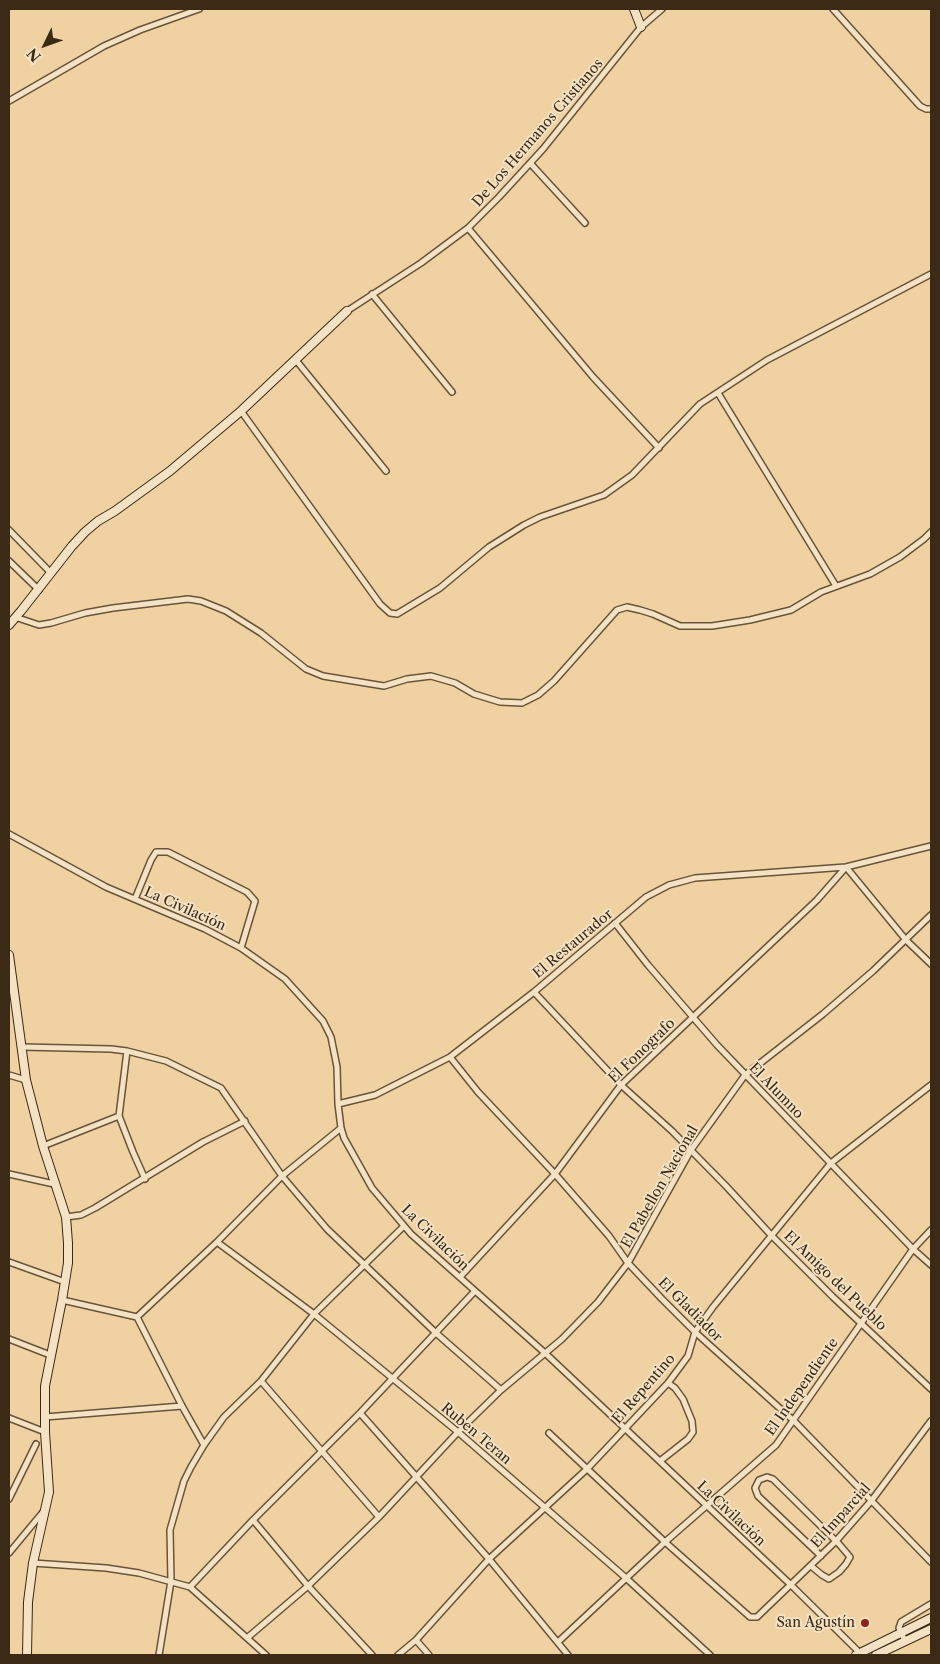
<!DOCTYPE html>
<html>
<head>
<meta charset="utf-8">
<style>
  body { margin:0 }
  #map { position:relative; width:940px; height:1664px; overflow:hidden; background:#efd1a2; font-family:"Libre Caslon Text",serif }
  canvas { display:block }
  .frame { position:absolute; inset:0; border:10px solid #3b2b16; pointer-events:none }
  .north { position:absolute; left:20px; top:20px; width:50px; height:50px; -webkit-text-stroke:4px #f5e1c3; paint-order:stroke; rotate:228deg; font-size:14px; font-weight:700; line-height:20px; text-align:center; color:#3b2b16 }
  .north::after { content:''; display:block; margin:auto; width:18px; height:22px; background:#3b2b16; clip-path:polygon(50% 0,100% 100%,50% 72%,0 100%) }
</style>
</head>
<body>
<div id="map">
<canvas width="940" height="1664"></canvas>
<div class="frame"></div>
<div class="north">N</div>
</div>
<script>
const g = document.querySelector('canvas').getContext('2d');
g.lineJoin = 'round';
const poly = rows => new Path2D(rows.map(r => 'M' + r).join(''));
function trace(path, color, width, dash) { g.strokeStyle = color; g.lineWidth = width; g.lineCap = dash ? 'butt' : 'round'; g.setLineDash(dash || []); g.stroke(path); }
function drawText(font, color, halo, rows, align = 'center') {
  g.font = font + ' "Libre Caslon Text",serif'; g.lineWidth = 4; g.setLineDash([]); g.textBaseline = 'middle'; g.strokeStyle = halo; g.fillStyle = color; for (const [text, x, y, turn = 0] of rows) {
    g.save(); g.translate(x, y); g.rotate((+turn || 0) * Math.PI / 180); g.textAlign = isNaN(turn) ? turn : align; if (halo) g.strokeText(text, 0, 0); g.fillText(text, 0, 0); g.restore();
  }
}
const street = poly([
  [833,9,920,106,926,109,931,109],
  [9,101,104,46,140,30,199,9],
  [530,163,585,223],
  [468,228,593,377,659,448],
  [372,294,452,392],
  [347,311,421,263,468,228,499,197,543,149,641,27,662,9],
  [295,359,386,471],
  [718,393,836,586],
  [241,411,380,604,390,613,397,614,440,588,489,547,524,525,540,517,604,495,632,475,700,404,767,360,931,274],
  [9,530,51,573],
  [9,561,39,590],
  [15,617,39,625,51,623,85,613,113,608,188,599,201,601,226,611,261,633,306,669,323,676,384,686,407,679,431,676,455,683,474,694,500,702,522,703,538,695,554,681,617,610,627,607,640,610,653,614,680,626,712,626,750,620,791,610,821,592,870,574,900,557,924,539,931,532],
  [9,834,106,887,205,929,241,948,285,979,323,1021,331,1037,337,1067,338,1104,341,1128,344,1138,372,1188,411,1234,545,1353,790,1584,862,1655],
  [135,899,151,860,156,852,168,852,247,892,255,901,241,948],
  [615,923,648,965,717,1045,913,1249,931,1265],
  [534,992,621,1085,672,1131,726,1186,771,1235,833,1297,931,1389],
  [22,1047,111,1049,127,1051,166,1061,221,1088,282,1176,327,1229,436,1333,501,1390],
  [127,1051,119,1116,133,1152,145,1179],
  [450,1057,478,1092,555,1174,609,1236,628,1263,662,1299,695,1332,794,1421,931,1562],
  [9,1075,26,1080],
  [338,1104,375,1095,450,1057,534,992,646,897,669,885,695,878,846,867,906,940,931,964],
  [43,1146,119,1116],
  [9,1174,54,1184],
  [66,1217,81,1215,95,1208,203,1142,245,1121],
  [217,1242,314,1314,458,1432,626,1578,710,1655],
  [9,1262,65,1282],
  [460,1277,555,1174,621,1085,817,900,846,867,931,846],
  [62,1300,137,1317,182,1406,204,1445],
  [137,1317,217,1242,282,1176,341,1128],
  [9,1339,50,1355],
  [261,1381,379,1517],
  [360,1413,489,1559,568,1655],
  [45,1417,182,1406],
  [9,1418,45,1432],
  [549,1433,665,1542,750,1617,757,1617,836,1541,872,1500,931,1421],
  [660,1461,688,1439,693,1432,692,1421,683,1399,675,1388,668,1383],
  [9,1499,36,1444],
  [253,1520,308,1586,372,1655],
  [9,1553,43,1512],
  [33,1563,106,1568,139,1573,190,1587,266,1655],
  [811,1566,822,1575,829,1579,839,1572,846,1564,850,1557,839,1544,773,1479,767,1477,759,1480,755,1488,758,1496,821,1556],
  [190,1587,253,1520,360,1413,475,1291],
  [247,1638,308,1586,379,1517,458,1432,501,1390,562,1339,598,1302,628,1263,691,1150,745,1075,823,1014,873,971,931,915],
  [416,1640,429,1655],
  [905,1641,899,1628,901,1622,931,1604],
  [558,1642,665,1542,776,1445,913,1249,931,1230],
  [159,1655,171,1581,170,1530,184,1481,191,1467,204,1445,224,1417,261,1381,314,1314,404,1226],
  [398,1655,416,1640,489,1559,587,1469,668,1383,688,1356,695,1332,713,1307,831,1163,931,1085]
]);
const secondary = poly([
  [634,9,641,27],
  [9,625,21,611,72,546,85,532,98,521,115,511,170,471,241,411,347,311],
  [9,955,26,1080,43,1146,66,1217,68,1243,68,1263,62,1300,45,1386,45,1432,49,1492,33,1563,28,1602,27,1655],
  [856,1655,931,1618],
  [876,1655,931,1629]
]);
trace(street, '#685439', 8);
trace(secondary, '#3b2b16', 10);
trace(street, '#f5e1c3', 5);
trace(secondary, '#f5e1c3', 8);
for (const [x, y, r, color] of [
  [865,1623,5,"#8f2418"]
]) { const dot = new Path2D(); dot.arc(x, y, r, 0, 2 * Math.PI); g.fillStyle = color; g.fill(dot); trace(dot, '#f5e1c3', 2); }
drawText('14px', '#3b2b16', '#f5e1c3', [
  ["De Los Hermanos Cristianos",538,133,-49],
  ["La Civilación",185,909,24],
  ["El Restaurador",573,944,-40],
  ["El Fonografo",642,1051,-44],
  ["El Alumno",776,1091,46],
  ["El Pabellon Nacional",660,1187,-60],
  ["La Civilación",435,1238,44],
  ["El Amigo del Pueblo",835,1281,44],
  ["El Gladiador",690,1310,45],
  ["El Independiente",802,1387,-55],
  ["El Repentino",644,1389,-49],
  ["Ruben Teran",476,1434,40],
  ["La Civilación",731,1514,43],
  ["El Imparcial",841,1516,-48]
]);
drawText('14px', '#3b2b16', '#f5e1c3', [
  ["San Agustín",855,1623]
], 'right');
</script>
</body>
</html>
